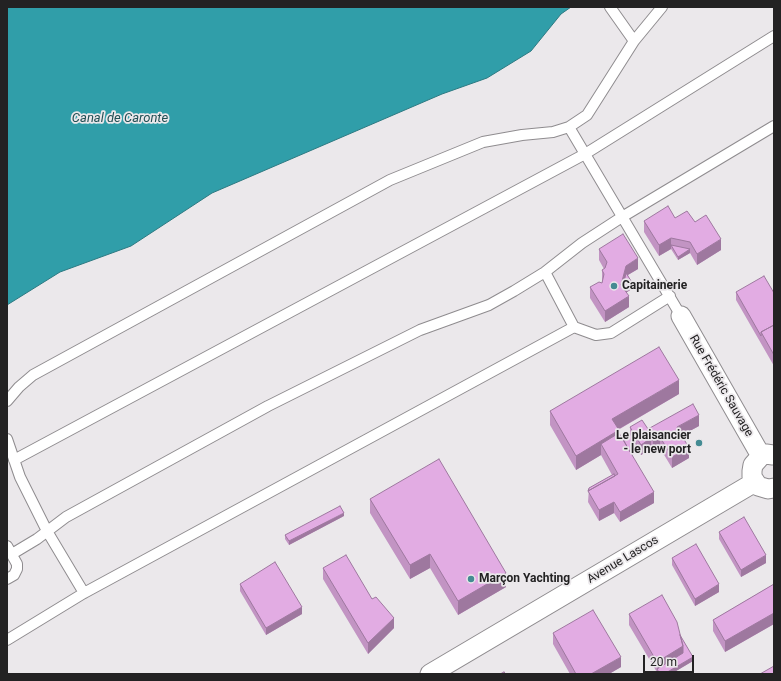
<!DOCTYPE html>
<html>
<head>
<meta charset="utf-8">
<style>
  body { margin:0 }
  #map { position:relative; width:781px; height:681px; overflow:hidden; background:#ebe8eb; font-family:Roboto,sans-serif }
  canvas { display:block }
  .frame { position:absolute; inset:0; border:8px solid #232223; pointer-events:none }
  .scale { position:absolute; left:643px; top:655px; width:51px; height:18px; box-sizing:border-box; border:2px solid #232223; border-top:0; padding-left:5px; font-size:12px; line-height:14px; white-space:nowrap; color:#232223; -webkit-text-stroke:3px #ebe8eb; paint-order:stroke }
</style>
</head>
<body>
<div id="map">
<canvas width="781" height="681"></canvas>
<div class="frame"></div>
<div class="scale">20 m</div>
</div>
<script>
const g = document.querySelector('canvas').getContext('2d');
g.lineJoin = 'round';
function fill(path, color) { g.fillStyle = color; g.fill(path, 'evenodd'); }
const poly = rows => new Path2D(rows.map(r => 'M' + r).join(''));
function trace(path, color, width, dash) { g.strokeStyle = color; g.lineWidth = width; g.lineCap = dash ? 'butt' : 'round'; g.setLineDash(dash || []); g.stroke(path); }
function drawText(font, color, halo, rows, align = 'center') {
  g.font = font + ' Roboto,sans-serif'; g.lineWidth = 3.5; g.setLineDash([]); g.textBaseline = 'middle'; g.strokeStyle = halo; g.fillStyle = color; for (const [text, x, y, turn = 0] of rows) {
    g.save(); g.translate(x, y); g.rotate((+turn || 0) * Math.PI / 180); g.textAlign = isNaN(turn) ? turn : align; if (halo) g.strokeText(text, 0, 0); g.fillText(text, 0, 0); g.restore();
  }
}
const water = poly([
  [7,7,571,7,561,14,531,51,487,78,442,94,212,193,131,246,60,272,7,305,7,7]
]);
fill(water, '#309ea9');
trace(water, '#2c7981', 1);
const service = poly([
  [610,7,634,41,587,115,569,127,681,316],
  [634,41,662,7],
  [574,327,596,335,611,333,670,296],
  [7,401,19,387,33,375,390,180,483,142,522,135,553,132,569,127],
  [7,439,20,477,47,531,84,593],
  [14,460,585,154,774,36],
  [7,546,17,564,17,569,14,575,7,579],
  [12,554,37,539,66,517,268,406,420,330,489,305,514,291,545,272,582,243,622,217,774,126],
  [7,640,84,593,574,327,545,272]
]);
const minor = poly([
  [681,316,761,456],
  [773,455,766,454,761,456,753,465,752,471,752,477,758,486,768,489,774,488],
  [430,674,755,482]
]);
trace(service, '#8f8c8f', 12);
trace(minor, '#8f8c8f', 21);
trace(service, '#fff', 10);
trace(minor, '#fff', 19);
fill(poly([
  [675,218,695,222,721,250,697,265,690,253,678,260,671,249,659,256,644,232,644,221],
  [599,249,638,269,628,275,633,288,626,293,629,307,605,322,590,298,590,287,602,283,602,270,604,269,599,260],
  [736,292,774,293,774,366,736,300],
  [679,394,618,430,619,434,623,439,630,434,630,427,648,429,699,426,682,435,689,458,672,468,660,448,653,452,651,449,641,455,638,451,632,455,654,503,620,522,614,513,599,521,588,502,589,488,612,475,601,455,576,470,550,425,550,411],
  [370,499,506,587,458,615,430,568,410,579,370,513],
  [344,516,289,545,285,539,285,535],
  [719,532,766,563,741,577,719,539],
  [672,558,719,592,695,606,672,565],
  [323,568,372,599,394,628,368,654,323,579],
  [240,584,302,614,266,635,240,591],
  [774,584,774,624,725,652,713,631,713,620],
  [629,614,680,635,693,661,671,674,658,674,629,625],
  [553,633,621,667,609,674,570,674,553,644]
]), '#c294c3');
fill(poly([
  [671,238,671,249,659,256,659,245],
  [721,239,721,250,697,265,697,254],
  [690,249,690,253,678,260,678,257],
  [638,258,638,269,626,276,633,284,633,288,621,296,621,285,626,266],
  [629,296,629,307,605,322,605,311],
  [679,380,679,394,612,433,612,419],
  [699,415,699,426,677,438,677,427],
  [619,430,619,444,601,444,601,455,576,470,576,456],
  [660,437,660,448,653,452,653,441],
  [651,438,651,449,641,455,641,445],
  [638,447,638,451,627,458,627,454],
  [689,448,689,458,672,468,672,457],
  [654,492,654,503,620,522,620,512],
  [614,502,614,513,599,521,599,510],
  [344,513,344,516,289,545,289,541],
  [430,554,430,568,410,579,410,565],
  [766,555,766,563,741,577,741,570],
  [506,573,506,587,458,615,458,601],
  [719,584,719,592,695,606,695,599],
  [302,607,302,614,266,635,266,628],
  [774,613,774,624,725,652,725,641],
  [394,618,394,628,368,654,368,643],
  [683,646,683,657,657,669,657,662],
  [621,657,621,667,609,674,591,674],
  [693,657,693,661,671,674,664,674]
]), '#9e789f');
const building = poly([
  [668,206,675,218,687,211,695,222,706,215,721,239,697,254,690,242,671,238,659,245,644,221,668,206],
  [623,234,638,258,626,266,621,285,629,296,605,311,590,287,599,282,602,283,604,274,602,270,605,268,607,262,599,249,623,234],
  [671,245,690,249,678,257,671,245],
  [626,273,633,284,625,290,623,287,626,273],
  [764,276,774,293,774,325,761,332,761,336,736,292,764,276],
  [774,325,774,355,761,332,774,325],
  [659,347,679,380,612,419,619,430,576,456,550,411,659,347],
  [693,404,699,415,677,427,689,448,672,457,660,437,653,441,651,438,641,445,630,427,642,420,648,429,693,404],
  [619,433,654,492,620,512,614,502,599,510,588,491,618,474,601,444,619,433],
  [630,434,638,447,630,452,623,439,630,434],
  [439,459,506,573,458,601,430,554,410,565,370,499,439,459],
  [614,474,615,476,588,491,589,488,614,474],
  [340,506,344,513,289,541,285,535,340,506],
  [744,517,766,555,741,570,719,532,744,517],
  [696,544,719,584,695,599,672,558,696,544],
  [346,555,372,599,376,597,394,618,368,643,323,568,346,555],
  [275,562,302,607,266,628,240,584,275,562],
  [774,584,774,613,725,641,713,620,774,584],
  [662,595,677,622,683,646,657,662,629,614,662,595],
  [593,610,621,657,591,674,576,674,553,633,593,610],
  [680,635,693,657,664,674,660,674,657,669,683,653,683,646,680,635],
  [774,666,774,674,760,674,774,666],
  [504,672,506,674,500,674,504,672]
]);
fill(building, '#e2ace3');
trace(building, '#9e789f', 1);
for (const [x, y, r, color] of [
  [614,286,4,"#448b93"],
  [699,443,4,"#448b93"],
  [471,579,4,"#448b93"]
]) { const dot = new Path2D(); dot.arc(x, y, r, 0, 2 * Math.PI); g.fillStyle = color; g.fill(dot); trace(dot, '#ebe8eb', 1.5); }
drawText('bold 12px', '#232223', '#ebe8eb', [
  ["Capitainerie",622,286],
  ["Le plaisancier",691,436,"right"],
  ["- le new port",691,450,"right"],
  ["Marçon Yachting",479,579]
], 'left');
drawText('12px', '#232223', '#ebe8eb', [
  ["Rue Frédéric Sauvage",721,386,60],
  ["Avenue Lascos",623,560,-31]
]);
drawText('italic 13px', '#214f54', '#ebe8eb', [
  ["Canal de Caronte",120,119]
]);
</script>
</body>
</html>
